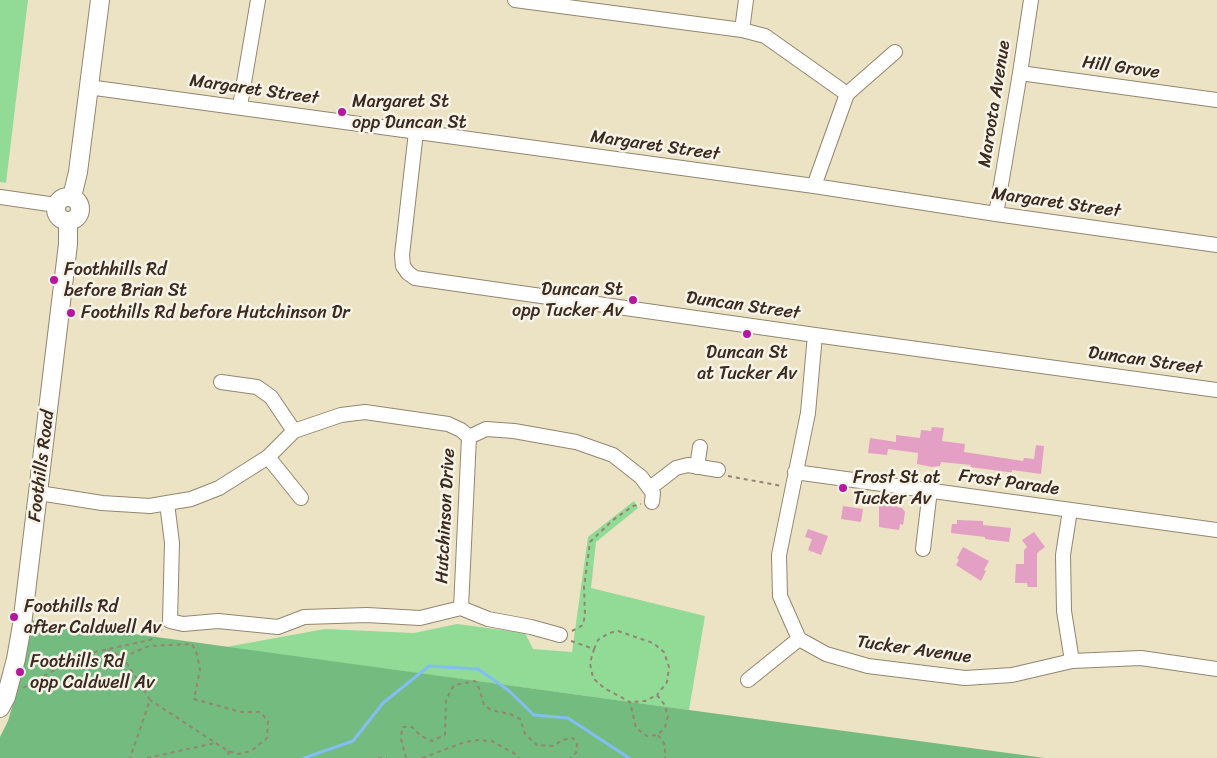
<!DOCTYPE html>
<html>
<head>
<meta charset="utf-8">
<style>
  body { margin:0 }
  canvas { display:block; background:#ebe3c3 }
</style>
</head>
<body>
<canvas width="1217" height="758"></canvas>
<script>
const g = document.querySelector('canvas').getContext('2d');
g.lineJoin = 'round';
function fill(path, color) { g.fillStyle = color; g.fill(path, 'evenodd'); }
const poly = rows => new Path2D(rows.map(r => 'M' + r).join(''));
function trace(path, color, width, dash) { g.strokeStyle = color; g.lineWidth = width; g.lineCap = dash ? 'butt' : 'round'; g.setLineDash(dash || []); g.stroke(path); }
function drawText(font, color, halo, rows, align = 'center') {
  g.font = font + ' Sriracha,sans-serif'; g.lineWidth = 5; g.setLineDash([]); g.textBaseline = 'middle'; g.strokeStyle = halo; g.fillStyle = color; for (const [text, x, y, turn = 0] of rows) {
    g.save(); g.translate(x, y); g.rotate((+turn || 0) * Math.PI / 180); g.textAlign = isNaN(turn) ? turn : align; if (halo) g.strokeText(text, 0, 0); g.fillText(text, 0, 0); g.restore();
  }
}
fill(poly([
  [0,0,28,0,6,183,0,182],
  [634,501,638,508,596,542,591,588,705,616,689,710,226,647,325,629,414,633,457,624,525,633,533,649,572,652,588,537]
]), '#91db97');
fill(poly([
  [32,620,689,710,1045,758,0,758,0,737,8,721,22,673]
]), '#74bb80');
trace(poly([
  [304,758,353,741,383,703,429,666,478,669,508,690,534,715,568,718,629,758]
]), '#82bdf4', 3);
fill(poly([
  [932,427,944,428,942,441,965,444,964,452,1023,461,1024,458,1034,459,1036,445,1044,446,1041,474,1012,470,1012,472,1008,472,970,467,971,465,941,462,940,466,932,467,917,464,918,453,888,449,887,455,868,453,870,438,896,442,896,435,920,438,921,430,931,431],
  [879,504,892,506,895,504,897,507,902,508,905,512,903,525,900,524,899,530,879,527],
  [843,506,863,509,861,522,841,519],
  [957,520,983,521,983,525,1011,528,1009,542,985,539,985,537,951,533,952,524,957,524],
  [808,529,828,536,821,555,808,550,812,539,805,537],
  [1034,532,1045,547,1037,553,1037,587,1028,587,1027,583,1015,583,1016,564,1024,564,1024,550,1027,547,1022,540],
  [963,547,989,561,984,570,986,571,981,581,956,565,959,560,957,558]
]), '#e49fc4');
const minor = poly([
  [515,0,742,30,765,36,847,94],
  [742,30,746,0],
  [1020,73,1217,100],
  [88,87,814,186,996,214,1217,245],
  [240,106,258,0],
  [416,132,402,255,403,266,408,273,415,278,815,335,1217,390],
  [814,186,847,94,895,52],
  [0,197,56,205],
  [996,214,1020,73,1031,0],
  [815,335,808,413,779,555,780,596,799,639,826,654,868,666,965,678,1012,675,1072,661,1141,658,1217,669],
  [221,382,257,387,271,397,294,431],
  [469,437,486,429,514,431,576,442,613,455,641,477,653,493,652,502],
  [268,457,301,498],
  [697,467,700,447],
  [795,472,1217,530],
  [650,488,676,468,688,465,718,470],
  [39,493,102,503,150,506,167,503,191,499,219,488,268,457,294,431,341,415,365,412,448,424,461,430,469,437,461,608],
  [167,503,172,543,170,621,183,624,218,621,278,627,304,617,367,615,420,618,461,608],
  [1070,510,1063,555,1064,611,1072,661],
  [923,549,930,490],
  [461,608,488,619,531,627,560,635],
  [748,680,799,639]
]);
const major = poly([
  '56 209a12 12 0 1 1 24 0a12 12 0 1 1-24 0Z',
  [72,197,78,172,100,0],
  [0,708,6,697,16,659,22,625,68,244,68,221]
]);
trace(minor, '#938670', 16);
trace(major, '#938670', 20);
trace(poly([
  [728,476,782,486],
  [572,631,583,625,585,615,584,587,590,542,613,520,633,506,641,504],
  [571,641,594,649,590,663,593,678,604,688,630,702,636,728,647,736,658,735,665,727,668,716,664,704,657,695,645,701,630,702],
  [594,649,598,640,609,633,618,631,653,643,664,652,669,667,667,682,657,695],
  [107,650,123,657,150,700,130,758],
  [123,657,149,646,192,644,197,654,200,670,194,699,241,712,260,712,268,721,267,738,251,751,238,754,228,751,150,700],
  [23,688,81,655,150,640,162,629],
  [658,735,665,745,665,758],
  [228,751,229,758],
  [147,758,215,743],
  [378,758,387,758],
  [406,758,401,739,402,727,412,727,421,736,432,741,445,735,446,700,454,685,475,681,478,685,484,705,491,710,510,714,520,719,525,734,537,745,554,746,562,740,573,738,577,744,576,753,570,758],
  [422,758,465,742,478,740,492,741,517,755,519,758]
]), '#938670', 2, [4, 4]);
trace(minor, '#fff', 14);
trace(major, '#fff', 18);
for (const [x, y, r, color] of [
  [342,112,5,"#b5179e"],
  [54,280,5,"#b5179e"],
  [633,300,5,"#b5179e"],
  [71,313,5,"#b5179e"],
  [747,334,5,"#b5179e"],
  [843,488,5,"#b5179e"],
  [14,617,5,"#b5179e"],
  [20,672,5,"#b5179e"]
]) { const dot = new Path2D(); dot.arc(x, y, r, 0, 2 * Math.PI); g.fillStyle = color; g.fill(dot); trace(dot, '#f7f3e8', 2); }
drawText('18px', '#3b2a1e', '#f7f3e8', [
  ["Hill Grove",1121,68,8],
  ["Margaret Street",254,90,8],
  ["Maroota Avenue",995,104,-81],
  ["Margaret Street",655,146,8],
  ["Margaret Street",1056,203,8],
  ["Duncan Street",743,306,8],
  ["Duncan Street",1145,361,8],
  ["Foothills Road",42,466,-83],
  ["Frost Parade",1009,483,8],
  ["Hutchinson Drive",446,516,-87],
  ["Tucker Avenue",914,650,8]
]);
drawText('18px', '#3b2a1e', '#f7f3e8', [
  ["Margaret St",352,102],
  ["opp Duncan St",352,123],
  ["Foothhills Rd",64,270],
  ["before Brian St",64,291],
  ["Duncan St",623,290,"right"],
  ["opp Tucker Av",623,311,"right"],
  ["Foothills Rd before Hutchinson Dr",81,313],
  ["Duncan St",747,353,"center"],
  ["at Tucker Av",747,374,"center"],
  ["Frost St at",853,478],
  ["Tucker Av",853,499],
  ["Foothills Rd",24,607],
  ["after Caldwell Av",24,628],
  ["Foothills Rd",30,662],
  ["opp Caldwell Av",30,683]
], 'left');
</script>
</body>
</html>
